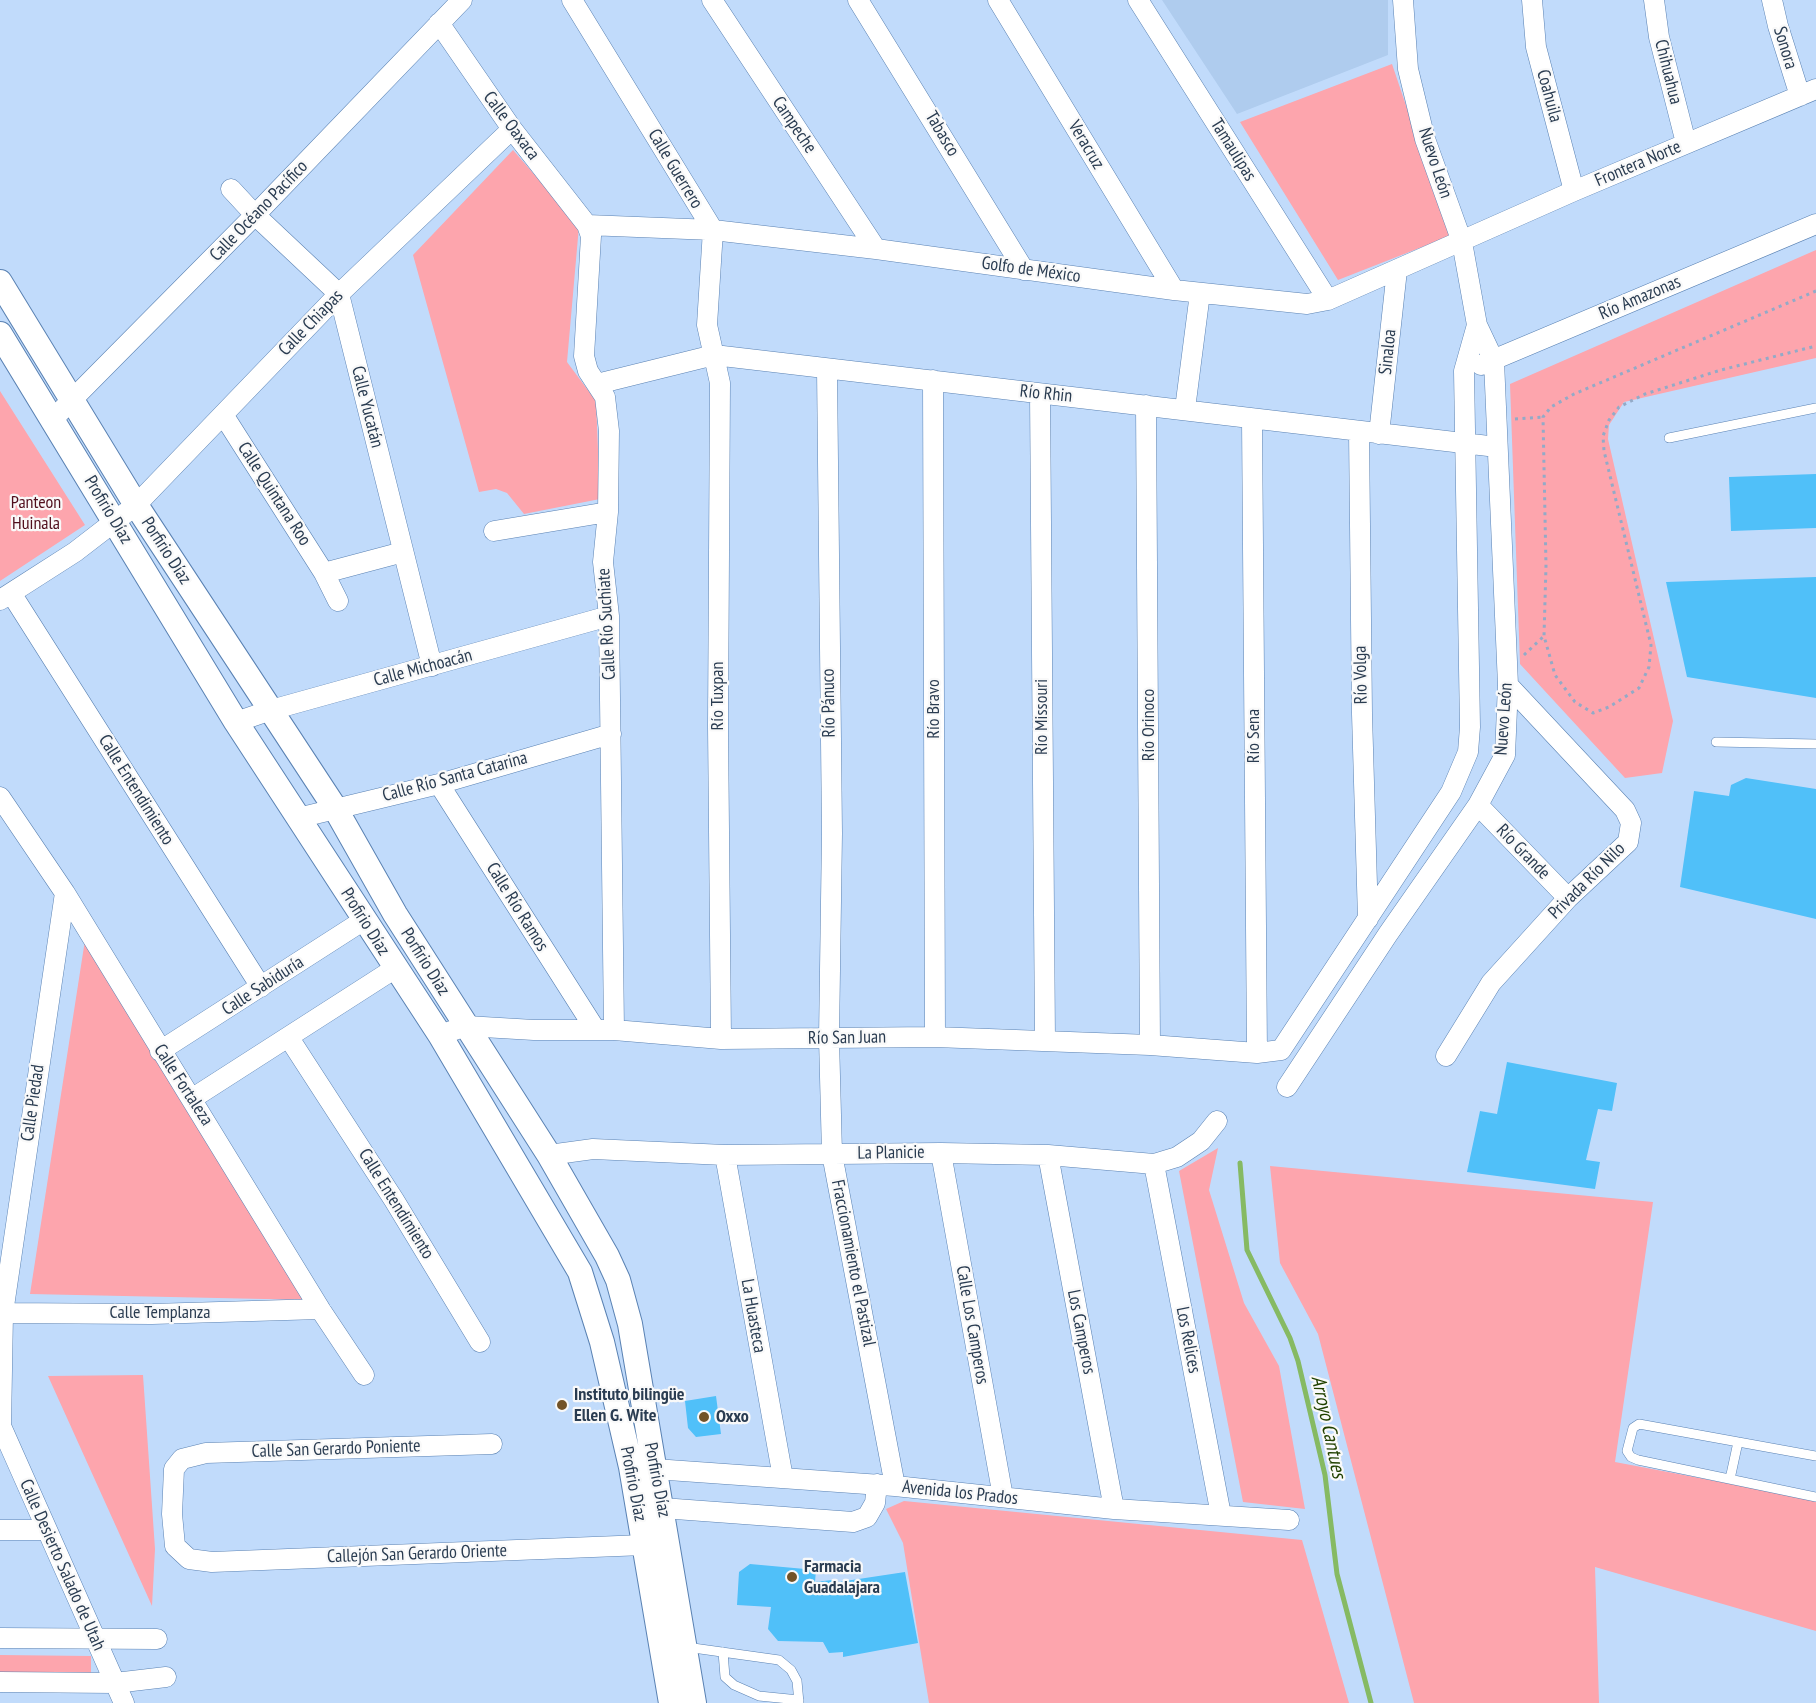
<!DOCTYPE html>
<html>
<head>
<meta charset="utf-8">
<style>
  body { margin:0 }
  canvas { display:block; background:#c1dbfb }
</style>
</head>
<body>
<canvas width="1816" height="1703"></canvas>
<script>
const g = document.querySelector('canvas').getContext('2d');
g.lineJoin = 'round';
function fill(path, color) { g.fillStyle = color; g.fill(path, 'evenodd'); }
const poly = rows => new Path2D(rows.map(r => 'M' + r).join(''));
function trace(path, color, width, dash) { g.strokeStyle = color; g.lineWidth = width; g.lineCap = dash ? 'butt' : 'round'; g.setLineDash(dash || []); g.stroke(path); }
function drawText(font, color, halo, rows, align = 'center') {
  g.font = font + ' "PT Sans Narrow",sans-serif'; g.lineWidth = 4.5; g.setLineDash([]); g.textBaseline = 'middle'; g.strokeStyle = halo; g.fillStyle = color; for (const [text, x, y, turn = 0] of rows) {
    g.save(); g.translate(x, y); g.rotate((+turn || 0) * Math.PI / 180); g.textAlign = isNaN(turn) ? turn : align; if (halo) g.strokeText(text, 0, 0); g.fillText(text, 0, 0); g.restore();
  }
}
fill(poly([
  [1162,0,1388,0,1388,55,1237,114]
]), '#afccee');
fill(poly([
  [1392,64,1450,236,1338,280,1240,122],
  [513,150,579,226,567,362,596,401,600,499,524,514,507,493,496,489,479,492,413,255],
  [1816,250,1816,358,1624,402,1609,425,1608,439,1673,721,1662,773,1625,778,1520,664,1510,384],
  [0,391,85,525,0,581],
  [85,940,311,1300,30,1294],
  [1218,1148,1209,1190,1244,1303,1279,1366,1305,1509,1243,1502,1179,1171],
  [1270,1166,1653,1202,1615,1462,1816,1500,1816,1631,1595,1567,1599,1703,1414,1703,1318,1334,1280,1263],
  [143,1375,155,1549,152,1606,48,1376],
  [904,1501,1302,1540,1349,1703,929,1703,903,1543,886,1509],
  [0,1655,91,1656,91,1677,0,1676]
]), '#fda5ad');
trace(poly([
  [1240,1163,1247,1250,1290,1338,1298,1361,1325,1475,1337,1574,1371,1703]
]), '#86ba63', 5);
fill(poly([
  [1816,474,1816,528,1731,531,1729,477],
  [1816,577,1816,698,1687,677,1666,582],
  [1746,778,1816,789,1816,919,1680,887,1694,791,1729,796,1731,785],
  [1507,1062,1617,1083,1612,1111,1598,1109,1586,1160,1600,1162,1595,1189,1467,1172,1480,1111,1497,1114],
  [716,1396,721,1434,696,1437,688,1428,685,1401],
  [750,1564,816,1570,815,1582,832,1580,832,1583,905,1572,918,1643,843,1657,843,1652,829,1653,823,1642,778,1641,768,1629,771,1607,737,1605,739,1572]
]), '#50c0f9');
const service = poly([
  [1669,438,1816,408],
  [1716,742,1816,744],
  [1816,1456,1639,1424,1633,1428,1627,1451,1631,1457,1638,1460,1816,1497],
  [1730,1479,1738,1442],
  [686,1647,779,1660,791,1670,797,1681,799,1703],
  [723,1652,725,1677,734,1685,759,1696,799,1700]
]);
const minor = poly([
  [572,0,713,230,707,325,720,383,718,726,721,1039],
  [712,0,876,249],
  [858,0,1024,270],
  [998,0,1174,290],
  [1138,0,1328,300],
  [1532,0,1536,47,1574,191],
  [1654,0,1659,37,1686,143],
  [1772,0,1778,26,1800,96],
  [439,23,512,129,587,225,591,236,584,356,588,371,605,397,609,431,608,512,603,562,609,616,614,1030],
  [231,189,255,215,339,294,432,666],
  [587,225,713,230,876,249,1174,290,1307,304,1328,300,1574,191,1816,89],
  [1481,365,1816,224],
  [827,369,832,833,829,1038,832,1154,895,1486],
  [933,380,935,1037],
  [597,384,714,355,1497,447],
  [1040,394,1045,1040],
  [1146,405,1150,1045],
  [1185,409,1200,293],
  [224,416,324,573,338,601],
  [53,419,255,215,462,0],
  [1252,420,1257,1053],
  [1359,431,1362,714,1368,919],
  [1379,434,1397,270],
  [494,531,608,512],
  [324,573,403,552],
  [11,593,261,987],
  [0,600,75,552,136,505,339,294,512,129],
  [236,722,271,710,609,616],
  [439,784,595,1029],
  [0,797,65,893,320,1309,364,1375],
  [1478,805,1568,898],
  [298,818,439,784,611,734],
  [65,893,3,1313,1,1426,124,1703],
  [440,1035,466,1026,534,1030,614,1030,721,1039,935,1037,1150,1045,1257,1053,1281,1050,1451,792,1468,752,1470,727,1464,371,1477,325],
  [289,1038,394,1200,480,1342],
  [160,1051,364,920],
  [1446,1056,1491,983,1568,898,1628,842,1631,823,1625,810,1508,685],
  [1287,1087,1388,934,1478,805,1505,755,1508,685,1494,361,1477,325,1462,242,1425,139,1408,69,1403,0],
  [193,1098,394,969],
  [941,1153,1003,1497],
  [549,1155,593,1149,725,1155,941,1153,1048,1155,1154,1164,1177,1157,1201,1141,1217,1121],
  [725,1155,783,1478],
  [1048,1155,1114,1509],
  [1154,1164,1221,1515],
  [0,1313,152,1314,320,1309],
  [492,1444,206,1453,182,1459,174,1469,172,1514,175,1546,189,1559,212,1562,644,1545],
  [640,1468,895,1486,1114,1509,1289,1520],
  [648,1507,853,1522,867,1517,875,1503,877,1484],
  [0,1530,46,1530],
  [0,1638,157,1639],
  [0,1682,115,1683,166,1677]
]);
const tertiary = poly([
  [0,282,136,505,335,808,395,914,549,1155,607,1256,618,1280,630,1324,694,1703],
  [0,334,236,722,440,1035,580,1272,602,1342,631,1467,671,1703]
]);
trace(service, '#5a82b3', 10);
trace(minor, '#5a82b3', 21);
trace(tertiary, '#5a82b3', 26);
trace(poly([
  [1816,291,1574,394,1551,407,1543,417,1546,566,1544,636,1555,675,1575,702,1593,713,1609,707,1639,688,1649,667,1651,645,1604,451,1603,436,1609,420,1619,407,1645,394,1721,370,1816,346],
  [1515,419,1543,417],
  [1524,655,1544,636]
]), '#93aac7', 3, [3, 4.5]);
trace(service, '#fff', 9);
trace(minor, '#fff', 20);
trace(tertiary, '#fff', 24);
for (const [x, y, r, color] of [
  [562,1405,6,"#725328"],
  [704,1417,6,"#725328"],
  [792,1577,6,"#725328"]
]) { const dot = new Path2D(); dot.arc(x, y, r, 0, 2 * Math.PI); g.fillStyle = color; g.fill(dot); trace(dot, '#f9f9f9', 2); }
drawText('18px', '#2a3c51', '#f9f9f9', [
  ["Sonora",1785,48,73],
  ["Chihuahua",1668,72,76],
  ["Coahuila",1549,96,75],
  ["Campeche",794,125,56],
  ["Calle Oaxaca",511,126,53],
  ["Tabasco",942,134,59],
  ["Veracruz",1086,145,59],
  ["Tamaulipas",1233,150,58],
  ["Nuevo León",1435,163,72],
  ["Frontera Norte",1638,164,-23],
  ["Calle Guerrero",675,169,59],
  ["Calle Océano Pacífico",259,211,-46],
  ["Golfo de México",1031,270,8],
  ["Río Amazonas",1640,298,-23],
  ["Calle Chiapas",311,323,-46],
  ["Sinaloa",1388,352,-84],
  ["Río Rhin",1046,394,6],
  ["Calle Yucatán",367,407,76],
  ["Calle Quintana Roo",274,494,57],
  ["Profirio Díaz",108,510,59],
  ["Porfirio Díaz",166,551,57],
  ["Calle Río Suchiate",607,624,-93],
  ["Calle Michoacán",423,668,-15],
  ["Río Volga",1361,675,-91],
  ["Río Tuxpan",718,696,-90],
  ["Río Pánuco",829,703,-91],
  ["Río Bravo",934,709,-90],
  ["Río Missouri",1042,717,-90],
  ["Nuevo León",1504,719,-86],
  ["Río Orinoco",1149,725,-90],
  ["Río Sena",1254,736,-90],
  ["Calle Río Santa Catarina",455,777,-15],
  ["Calle Entendimiento",136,790,58],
  ["Río Grande",1523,852,46],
  ["Privada Río Nilo",1587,881,-45],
  ["Calle Río Ramos",517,907,58],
  ["Profirio Díaz",365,922,58],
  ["Porfirio Díaz",425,962,58],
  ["Calle Sabiduría",263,986,-33],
  ["Río San Juan",847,1038,-1],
  ["Calle Fortaleza",183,1085,57],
  ["Calle Piedad",33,1103,-82],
  ["La Planicie",891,1153,-1],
  ["Calle Entendimiento",396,1204,58],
  ["Fraccionamiento el Pastizal",853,1263,79],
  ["Calle Templanza",160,1313],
  ["La Huasteca",753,1316,80],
  ["Calle Los Camperos",972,1325,80],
  ["Los Camperos",1081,1332,79],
  ["Los Relices",1188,1340,79],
  ["Calle San Gerardo Poniente",336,1449,-2],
  ["Porfirio Díaz",657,1480,79],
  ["Profirio Díaz",633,1484,79],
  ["Avenida los Prados",960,1493,6],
  ["Callejón San Gerardo Oriente",417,1554,-2],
  ["Calle Desierto Salado de Utah",62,1565,66]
]);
drawText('18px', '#500e1c', '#f9f9f9', [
  ["Panteon",36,503],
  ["Huinala",36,524]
]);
drawText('bold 18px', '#2a3c51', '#f9f9f9', [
  ["Instituto bilingüe",574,1395],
  ["Ellen G. Wite",574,1416],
  ["Oxxo",716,1417],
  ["Farmacia",804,1567],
  ["Guadalajara",804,1588]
], 'left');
drawText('italic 20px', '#204100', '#f9f9f9', [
  ["Arroyo Cantues",1328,1427,78]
]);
</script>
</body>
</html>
